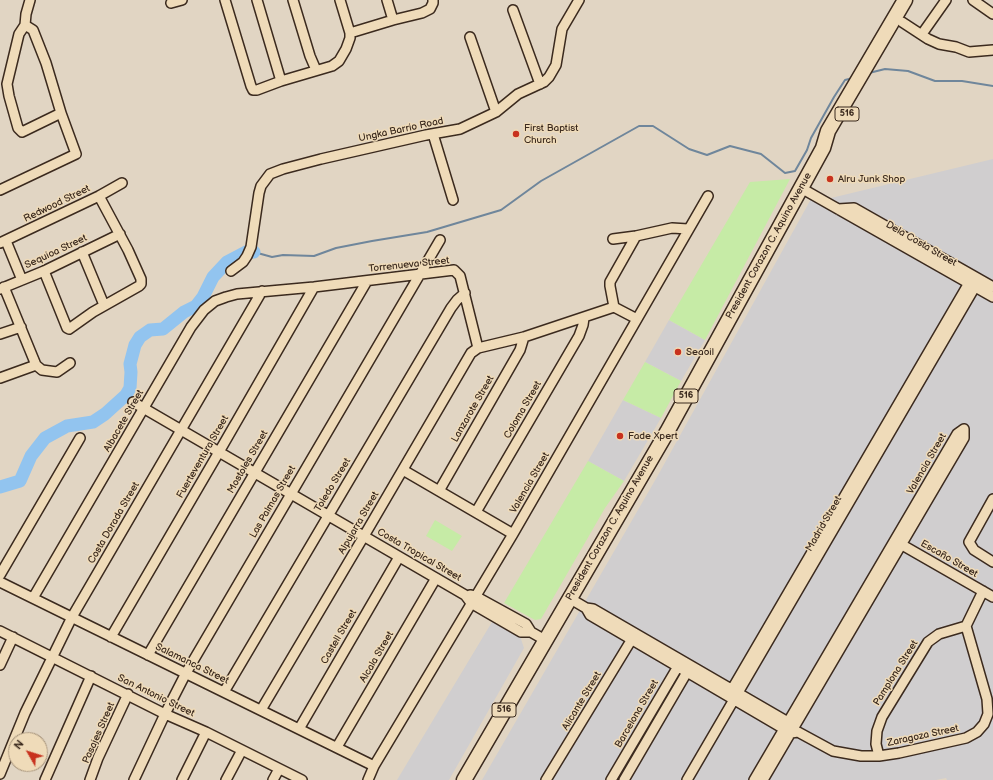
<!DOCTYPE html>
<html>
<head>
<meta charset="utf-8">
<style>
  body { margin:0 }
  #map { position:relative; width:993px; height:780px; overflow:hidden; background:#e1d5c3; font-family:"Balsamiq Sans",sans-serif }
  canvas { display:block }
  .north { position:absolute; left:8px; top:732px; width:40px; height:40px; box-sizing:border-box; background:#efdbb9; border:1px solid #a7947b; border-radius:50%; rotate:309deg; font-size:11px; font-weight:700; line-height:16px; text-align:center; color:#3b2a1e }
  .north::after { content:''; display:block; margin:auto; width:14px; height:18px; background:#c8321e; clip-path:polygon(50% 0,100% 100%,50% 72%,0 100%) }
</style>
</head>
<body>
<div id="map">
<canvas width="993" height="780"></canvas>
<div class="north">N</div>
</div>
<script>
const g = document.querySelector('canvas').getContext('2d');
g.lineJoin = 'round';
function fill(path, color) { g.fillStyle = color; g.fill(path, 'evenodd'); }
const poly = rows => new Path2D(rows.map(r => 'M' + r).join(''));
function trace(path, color, width, dash) { g.strokeStyle = color; g.lineWidth = width; g.lineCap = dash ? 'butt' : 'round'; g.setLineDash(dash || []); g.stroke(path); }
function drawText(font, color, halo, rows, align = 'center') {
  g.font = font + ' "Balsamiq Sans",sans-serif'; g.lineWidth = 3; g.setLineDash([]); g.textBaseline = 'middle'; g.strokeStyle = halo; g.fillStyle = color; for (const [text, x, y, turn = 0] of rows) {
    g.save(); g.translate(x, y); g.rotate((+turn || 0) * Math.PI / 180); g.textAlign = isNaN(turn) ? turn : align; if (halo) g.strokeText(text, 0, 0); g.fillText(text, 0, 0); g.restore();
  }
}
fill(poly([
  [993,159,993,780,947,780,946,778,936,780,482,780,657,477,816,190,831,198],
  [669,320,705,340,681,381,645,362],
  [623,400,661,418,624,481,588,461],
  [492,622,520,636,524,648,449,780,397,780]
]), '#d0cecf');
fill(poly([
  [790,179,705,340,669,320,750,182],
  [645,362,681,381,661,418,623,400],
  [588,461,624,481,605,508,541,619,535,620,504,603],
  [435,520,462,536,452,551,426,536]
]), '#c6eba6');
trace(poly([
  [869,73,885,69,908,71,935,81,962,81,993,86],
  [254,252,272,257,283,255,314,256,336,248,372,241,427,232,501,210,541,181,639,126,653,126,689,149,707,155,730,146,761,154,785,173,795,171,807,150,811,138,834,97,845,80,853,78]
]), '#6f869b', 2);
trace(poly([
  [0,487,20,481,31,456,45,438,67,426,93,422,105,414,126,395,130,388,131,372,130,364,135,345,140,337,150,330,163,329,184,312,196,306,203,297,213,277,227,262,248,251,254,252]
]), '#92c4ef', 13);
const minor = poly([
  [30,0,26,14,25,25,19,34,7,84,9,96,18,128,22,132,61,113],
  [225,0,251,86,253,90,257,90,281,81,332,66,339,61,346,49,350,38,350,33,340,0],
  [257,0,281,81],
  [293,0,310,56,316,70],
  [387,0,393,20],
  [973,0,993,14],
  [171,3,182,0],
  [513,10,540,84],
  [902,22,928,39,939,44,956,47,969,52,993,50],
  [350,33,393,20,422,13,430,9,433,3,433,0],
  [922,34,946,0],
  [470,37,496,112],
  [433,134,453,200],
  [801,188,993,297],
  [0,190,76,154,61,113,46,63,33,30,25,25],
  [838,209,854,208,993,287],
  [613,239,636,236,672,228,688,229],
  [6,241,22,280],
  [0,243,99,196,122,183],
  [82,252,104,305],
  [44,271,67,328,69,329,93,312,139,286,141,284,141,279,128,250,99,196],
  [231,271,243,262,247,256,251,247,259,193,261,186,270,174,283,169,321,159,426,135,460,129,496,112,518,94,544,82,549,77,556,65,562,29,579,0],
  [4,287,36,365,42,370,57,372,70,363],
  [0,289,44,271,120,234],
  [614,307,610,286,610,282,636,236],
  [614,307,637,319],
  [0,334,21,327],
  [0,378,36,365],
  [133,402,465,595,471,603,521,632,531,632,545,640],
  [403,470,513,534],
  [439,491,520,350,524,337],
  [993,499,969,542,974,550,993,562],
  [476,512,579,336,583,325,584,318],
  [897,542,993,597],
  [0,575,80,438],
  [0,582,374,766],
  [470,595,475,596,526,624,531,632],
  [33,598,191,327,204,310,215,301,226,297,237,294,314,287,454,270,460,276,478,348],
  [569,598,586,608,593,609,793,725],
  [586,608,590,615,791,733,798,732,833,751,861,756,879,756,899,753,966,738,977,732,984,724,988,714,987,699,966,626,983,591],
  [0,631,165,714,206,732,302,780],
  [111,637,219,452,314,287],
  [148,655,367,281],
  [0,665,13,637],
  [224,692,451,308,457,300,465,293],
  [728,696,973,276],
  [261,710,364,536,471,353,478,348,524,337,614,307],
  [299,729,399,557],
  [337,747,436,578],
  [879,756,876,744,877,731,882,717,928,642,939,634,966,626],
  [0,774,25,713,72,617,262,291],
  [45,780,91,676],
  [90,780,98,758,128,694],
  [134,780,165,714,186,673,440,240],
  [182,780,206,732],
  [226,780,242,750],
  [273,780,279,769],
  [368,780,374,766,513,534,708,196],
  [546,780,635,634],
  [611,780,680,663],
  [624,780,690,667],
  [687,780,979,280],
  [754,780,957,434,964,429],
  [763,780,964,438,964,429]
]);
const primary = poly([
  [464,780,667,432,823,148,828,131,905,0]
]);
trace(minor, '#3b2a1e', 12);
trace(primary, '#3b2a1e', 17);
trace(minor, '#efdbb9', 9);
trace(primary, '#efdbb9', 14);
for (const [x, y, r, color] of [
  [516,134,4,"#c8321e"],
  [830,179,4,"#c8321e"],
  [678,352,4,"#c8321e"],
  [620,436,4,"#c8321e"]
]) { const dot = new Path2D(); dot.arc(x, y, r, 0, 2 * Math.PI); g.fillStyle = color; g.fill(dot); trace(dot, '#efdbb9', 1.5); }
for (const [x, y, w] of [
  [847,114,24],
  [686,396,24],
  [504,710,24]
]) { const box = new Path2D(); box.roundRect(x - w / 2, y - 7, w, 14, 3); g.fillStyle = '#efdbb9'; g.fill(box); trace(box, '#3b2a1e', 1); }
drawText('bold 9px', '#3b2a1e', null, [
  ["516",847,114],
  ["516",686,396],
  ["516",504,710]
]);
drawText('10px', '#3b2a1e', '#efdbb9', [
  ["First Baptist",524,128],
  ["Church",524,140],
  ["Alru Junk Shop",838,179],
  ["Seaoil",686,352],
  ["Fade Xpert",628,436]
], 'left');
drawText('10px', '#3b2a1e', '#efdbb9', [
  ["Ungka Barrio Road",401,130,-12],
  ["Redwood Street",57,204,-26],
  ["Dela Costa Street",921,244,30],
  ["President Corazon C. Aquino Avenue",769,246,-61],
  ["Sequioa Street",56,252,-25],
  ["Torrenueva Street",409,265,-6],
  ["Lanzarote Street",473,409,-60],
  ["Coloma Street",523,410,-60],
  ["Albacete Street",124,421,-60],
  ["Fuerteventura Street",203,457,-60],
  ["Mostoles Street",248,462,-60],
  ["Valencia Street",927,464,-60],
  ["Valencia Street",530,483,-60],
  ["Toledo Street",333,485,-59],
  ["Las Palmas Street",273,502,-60],
  ["Costa Dorada Street",114,523,-60],
  ["Alpujarra Street",359,523,-60],
  ["Madrid Street",824,524,-60],
  ["President Corazon C. Aquino Avenue",610,528,-60],
  ["Costa Tropical Street",419,555,30],
  ["Escaño Street",949,559,30],
  ["Castell Street",339,637,-60],
  ["Alcala Street",377,657,-60],
  ["Salamanca Street",192,664,26],
  ["Pamplona Street",896,673,-58],
  ["San Antonio Street",156,696,26],
  ["Alicante Street",582,701,-59],
  ["Barcelona Street",637,714,-60],
  ["Pasajes Street",99,733,-66],
  ["Zaragoza Street",923,736,-12]
]);
</script>
</body>
</html>
